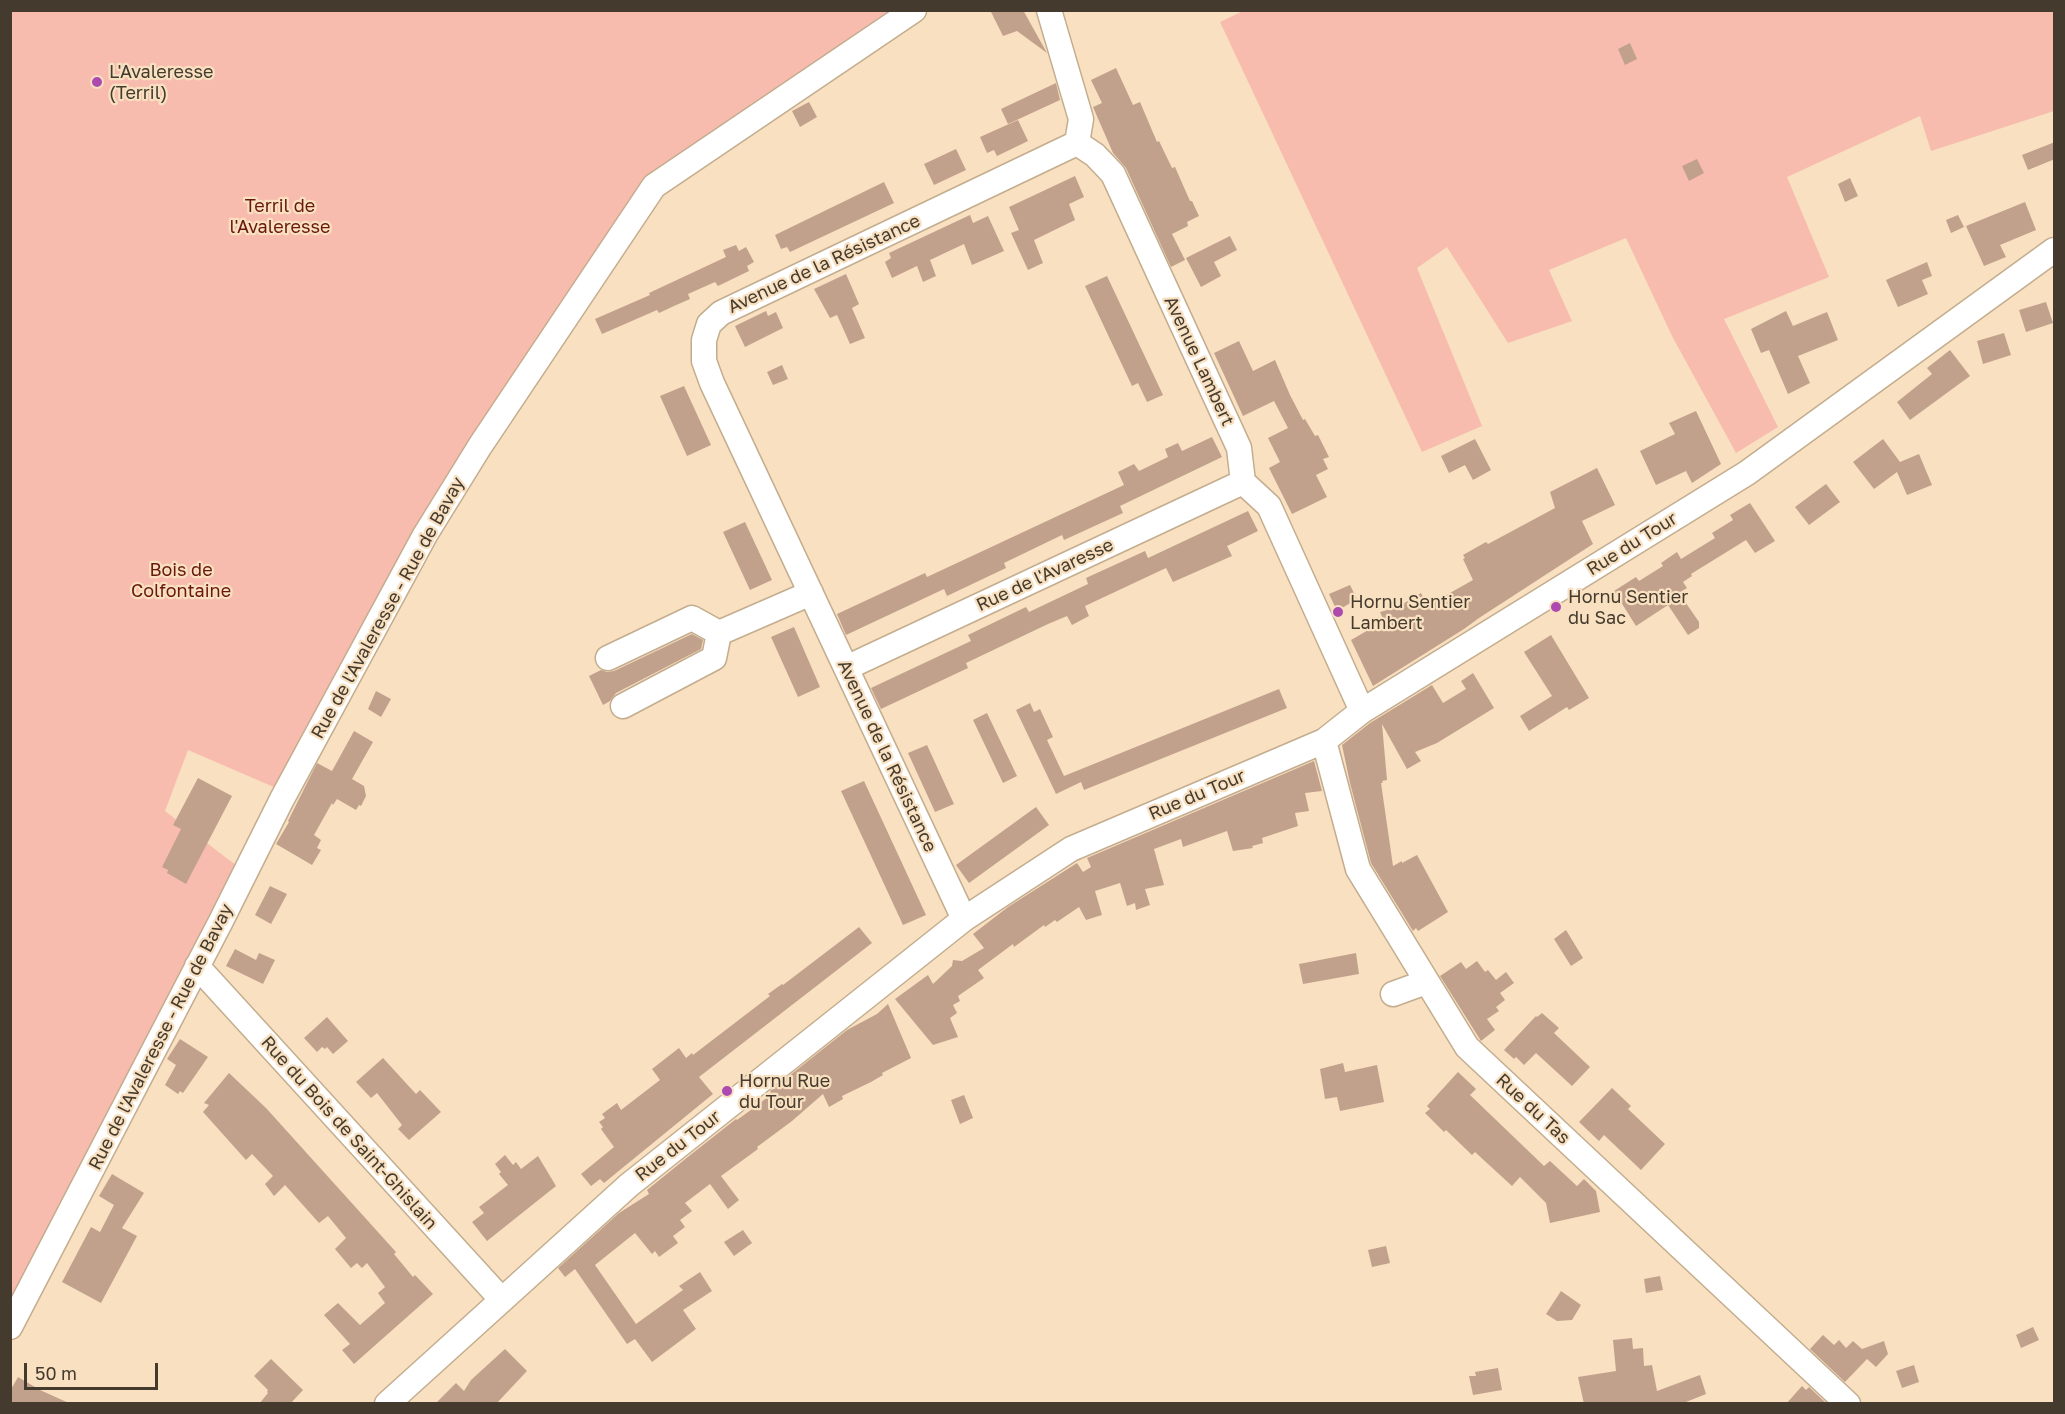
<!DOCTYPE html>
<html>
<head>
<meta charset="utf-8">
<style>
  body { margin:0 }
  #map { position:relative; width:2065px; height:1414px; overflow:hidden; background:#f8e0c0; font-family:"Golos Text",sans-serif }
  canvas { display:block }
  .frame { position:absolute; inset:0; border:12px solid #443b2e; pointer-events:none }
  .scale { position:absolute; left:24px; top:1363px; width:134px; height:27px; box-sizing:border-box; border:3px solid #443b2e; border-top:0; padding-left:8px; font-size:18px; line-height:21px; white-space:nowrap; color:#443b2e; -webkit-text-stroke:4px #f8e0c0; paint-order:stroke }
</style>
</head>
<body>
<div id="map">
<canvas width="2065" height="1414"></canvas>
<div class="frame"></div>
<div class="scale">50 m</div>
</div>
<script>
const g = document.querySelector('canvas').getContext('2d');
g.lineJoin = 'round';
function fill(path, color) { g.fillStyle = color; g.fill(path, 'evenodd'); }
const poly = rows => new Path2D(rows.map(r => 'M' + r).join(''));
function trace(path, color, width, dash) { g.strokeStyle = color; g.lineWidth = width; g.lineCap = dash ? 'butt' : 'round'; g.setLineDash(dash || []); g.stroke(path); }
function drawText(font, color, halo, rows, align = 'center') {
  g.font = font + ' "Golos Text",sans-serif'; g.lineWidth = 4.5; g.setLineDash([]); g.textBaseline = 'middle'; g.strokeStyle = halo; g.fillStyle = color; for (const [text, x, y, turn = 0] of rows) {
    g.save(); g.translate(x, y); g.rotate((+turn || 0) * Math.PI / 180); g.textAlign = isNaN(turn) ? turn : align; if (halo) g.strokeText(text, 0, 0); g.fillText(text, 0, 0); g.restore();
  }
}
fill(poly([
  [1245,10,2054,11,2054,111,1931,151,1920,116,1787,177,1829,277,1724,319,1778,427,1736,453,1672,336,1626,238,1549,270,1572,321,1508,343,1447,247,1417,268,1482,426,1422,452,1220,22],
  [10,11,919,11,645,180,276,788,188,750,165,811,237,866,10,1304]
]), '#f8bcaf');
fill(poly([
  [990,10,1023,10,1047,53,1017,31,1003,36],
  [1630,43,1637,59,1625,65,1618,49],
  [1116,68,1133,105,1140,102,1157,142,1159,141,1172,168,1175,167,1190,201,1192,201,1199,216,1187,222,1188,226,1172,234,1185,260,1171,267,1126,168,1113,153,1093,107,1102,103,1091,80],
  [1056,83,1060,100,1008,124,1001,109],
  [809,102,817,117,800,127,792,111],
  [1018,120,1028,141,997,156,994,150,987,153,980,137],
  [2055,142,2055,159,2028,170,2022,155],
  [956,149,966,170,934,185,924,164],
  [1697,159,1704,173,1689,181,1682,166],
  [1075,176,1084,197,1069,204,1075,220,1034,240,1043,263,1028,270,1011,233,1019,230,1009,207],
  [1850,178,1858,196,1845,202,1838,184],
  [884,182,894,203,790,252,787,247,781,249,775,235],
  [2025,202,2036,230,2000,245,2006,257,1984,266,1966,226],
  [970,215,973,223,988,216,1004,251,972,265,964,244,930,260,936,276,923,282,917,266,892,278,885,262,891,258,889,253],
  [1958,215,1964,227,1951,233,1946,220],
  [1230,236,1237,250,1214,262,1221,276,1201,287,1186,258],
  [736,245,739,251,746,247,754,262,747,266,749,271,718,286,715,282,688,294,690,299,674,306,659,313,657,310,602,334,595,319,650,295,649,293,726,257,723,250],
  [1927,262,1932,276,1922,280,1928,294,1898,307,1886,280],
  [846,274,859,304,852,308,865,338,850,344,837,315,830,318,814,289],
  [1107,276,1163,395,1147,402,1138,383,1132,386,1085,286],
  [2046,302,2053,323,2026,332,2019,310],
  [766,311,768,316,776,312,783,328,745,347,735,326],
  [1786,311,1793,326,1827,312,1838,340,1798,356,1810,383,1788,394,1769,350,1761,353,1751,329],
  [2004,333,2011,355,1983,364,1977,341],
  [1239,341,1253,371,1275,360,1290,395,1303,420,1305,419,1315,436,1318,435,1329,457,1323,459,1328,469,1316,475,1327,497,1292,514,1269,468,1280,462,1268,438,1288,428,1274,401,1243,416,1214,353],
  [1950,350,1970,376,1910,420,1897,402,1932,374,1927,368],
  [782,365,788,379,773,385,767,372],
  [684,386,711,445,687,456,660,396],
  [1696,411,1721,464,1692,483,1686,471,1656,485,1640,451,1675,434,1669,423],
  [1212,437,1222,457,1120,506,1123,513,1064,540,1062,535,1004,563,1006,568,947,596,944,589,846,635,837,614,925,573,927,577,1124,485,1118,472,1134,464,1139,471,1168,457,1165,449,1178,443,1182,451],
  [1475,439,1491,470,1473,480,1465,465,1449,473,1441,456],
  [1883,439,1900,462,1919,454,1932,485,1907,495,1897,472,1874,489,1853,462],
  [1597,468,1615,505,1582,521,1593,544,1479,618,1464,629,1373,686,1351,640,1384,621,1380,612,1398,607,1421,593,1425,601,1431,598,1434,602,1473,580,1463,559,1465,558,1463,555,1486,542,1488,544,1555,508,1550,492],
  [1826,484,1840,502,1809,525,1795,507],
  [1750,503,1775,541,1755,553,1746,540,1691,574,1692,576,1683,582,1687,588,1679,593,1699,622,1699,628,1688,635,1668,605,1636,626,1614,591,1636,577,1639,581,1663,566,1661,563,1677,552,1681,559,1715,538,1712,533,1733,520,1730,515],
  [1248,511,1258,531,1227,546,1232,556,1173,582,1166,568,1085,606,1089,616,1072,625,1067,616,1048,624,966,663,968,668,881,709,871,688,971,641,968,635,1026,607,1029,612,1088,584,1086,578,1145,551,1148,558],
  [745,522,772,580,750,590,723,532],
  [1350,585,1357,599,1337,611,1329,594],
  [794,627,820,687,798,697,771,637],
  [692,634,703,640,701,649,616,693,610,701,603,705,589,676,601,670,607,672,614,671],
  [1551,635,1589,698,1569,710,1567,707,1529,731,1520,716,1552,696,1524,652],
  [1473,673,1494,708,1437,743,1415,752,1421,761,1407,769,1382,724,1387,780,1382,781,1383,783,1381,783,1393,866,1402,861,1402,863,1417,855,1448,912,1418,931,1416,928,1413,931,1371,863,1350,783,1342,745,1370,723,1432,685,1443,703,1466,689,1461,681],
  [1279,689,1287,708,1084,790,1081,782,1056,794,1016,710,1030,703,1034,712,1040,709,1053,737,1047,740,1064,776],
  [376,691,391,699,381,717,368,709],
  [987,713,1017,776,1003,783,973,720],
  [354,731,373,742,352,779,364,786,366,796,361,806,359,805,356,810,337,799,333,805,332,803,314,835,321,840,317,848,321,850,312,865,276,844,289,822,288,821,317,763,332,771],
  [927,745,954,804,935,812,908,753],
  [1314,761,1322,791,1305,793,1309,811,1295,813,1298,826,1262,838,1263,843,1252,846,1253,848,1233,851,1227,831,1183,847,1181,839,1154,849,1164,885,1145,889,1150,905,1136,910,1135,903,1127,906,1120,883,1095,891,1102,915,1086,920,1079,907,1057,922,1055,920,1045,927,1044,925,1014,947,1013,944,978,970,984,978,958,996,960,1001,953,1005,957,1013,950,1018,958,1037,933,1045,895,999,928,975,933,984,952,966,953,960,962,961,984,948,973,934,1008,907,1077,863,1083,872,1091,867,1087,858],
  [198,778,232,796,186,884,167,873,168,870,162,867,181,829,173,825],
  [864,781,926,915,903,925,841,791],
  [1036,807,1049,825,969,883,956,865],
  [270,886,287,894,271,924,255,915],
  [859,927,872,943,699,1077,713,1094,604,1183,600,1179,591,1186,581,1174,614,1147,601,1129,603,1127,599,1122,605,1118,602,1114,617,1103,621,1110,660,1080,652,1069,679,1048,686,1058,692,1053,693,1055,770,996,768,994,782,984,783,985],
  [1566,930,1583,958,1571,966,1554,939],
  [235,949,256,960,259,953,275,960,263,984,226,966],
  [1356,953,1359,974,1303,984,1299,964],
  [1477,961,1485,972,1488,970,1496,980,1506,972,1514,983,1500,993,1505,1000,1496,1007,1499,1011,1487,1019,1495,1030,1481,1041,1440,976,1461,962,1466,969],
  [888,1004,911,1058,882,1073,883,1075,871,1082,842,1096,843,1099,829,1107,823,1094,792,1121,757,1147,758,1149,721,1176,739,1200,728,1209,710,1184,685,1203,692,1211,680,1220,685,1227,673,1236,678,1243,659,1257,655,1251,652,1254,635,1233,595,1265,636,1324,683,1290,679,1286,700,1272,712,1291,683,1310,696,1329,652,1362,635,1339,627,1344,575,1269,565,1277,558,1268,619,1213,649,1194,647,1190,689,1156,736,1119,737,1120,759,1104,771,1094,770,1091,847,1030,877,1014],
  [1542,1013,1559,1028,1554,1033,1590,1067,1572,1086,1536,1053,1524,1065,1516,1057,1514,1059,1504,1050,1536,1016,1537,1017],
  [327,1017,348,1041,333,1054,327,1047,325,1049,322,1047,317,1052,304,1038],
  [180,1039,208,1057,183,1093,180,1091,178,1094,165,1085,176,1065,167,1059],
  [383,1058,416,1094,420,1090,441,1112,409,1140,398,1129,402,1125,377,1093,371,1098,356,1082],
  [1343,1063,1345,1072,1377,1065,1384,1102,1340,1111,1337,1097,1325,1099,1320,1069],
  [1458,1072,1476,1089,1470,1095,1544,1166,1550,1161,1577,1186,1584,1179,1596,1191,1600,1212,1550,1223,1546,1203,1520,1177,1512,1186,1475,1152,1472,1155,1446,1130,1444,1132,1425,1113,1430,1109,1427,1106],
  [229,1073,266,1108,396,1252,394,1254,413,1277,415,1275,433,1294,354,1364,342,1350,350,1344,324,1315,338,1303,360,1325,385,1303,378,1293,385,1287,367,1263,362,1268,357,1263,351,1268,335,1249,346,1238,328,1216,319,1223,285,1185,274,1196,265,1184,273,1176,252,1154,246,1160,203,1112,209,1105,204,1103],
  [1612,1088,1631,1106,1628,1109,1665,1144,1641,1170,1604,1135,1599,1141,1579,1122],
  [964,1095,973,1118,960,1124,951,1100],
  [505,1155,513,1165,516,1162,521,1169,538,1156,556,1186,487,1241,472,1222,484,1213,479,1207,508,1185,499,1174,501,1172,495,1164],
  [112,1174,144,1193,122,1228,137,1236,101,1303,62,1282,91,1227,100,1232,114,1205,99,1196],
  [743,1230,752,1243,734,1256,724,1242],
  [1386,1246,1390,1263,1372,1267,1368,1250],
  [1660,1276,1663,1290,1646,1293,1644,1279],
  [1561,1291,1581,1305,1572,1320,1557,1321,1546,1314],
  [2033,1327,2039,1340,2021,1348,2016,1335],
  [1823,1335,1834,1345,1839,1340,1846,1348,1853,1341,1862,1349,1884,1341,1888,1354,1876,1367,1867,1359,1845,1382,1810,1349],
  [1632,1338,1633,1349,1643,1348,1644,1366,1652,1365,1657,1391,1700,1375,1706,1394,1681,1404,1584,1404,1578,1377,1616,1371,1613,1340],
  [505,1349,527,1371,496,1404,435,1404,456,1383,464,1391,471,1380],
  [271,1359,303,1390,290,1404,259,1404,268,1393,267,1392,268,1390,254,1376],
  [1914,1365,1919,1382,1902,1388,1896,1371],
  [1498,1368,1502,1390,1473,1395,1469,1376,1476,1376,1475,1372],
  [18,1377,40,1390,71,1404,10,1404,10,1391],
  [1802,1386,1806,1390,1809,1387,1825,1402,1786,1404]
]), '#c2a18c');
const minor = poly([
  [1049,10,1081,119,1077,143,1095,155,1113,174,1239,448,1243,482,1269,506,1362,711],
  [608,658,692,618,719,633],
  [846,668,1243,482],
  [623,706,714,658,719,633,811,593],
  [1324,741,1358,869,1467,1047,1848,1404],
  [964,919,712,383,704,361,704,340,709,324,721,313,1077,143],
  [197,966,502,1300],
  [1393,994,1426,982],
  [10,1327,221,921,282,799,425,535,480,446,654,186,914,10],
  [387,1404,629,1185,964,919,1071,849,1324,741,1362,711,1747,473,2054,250]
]);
trace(minor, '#c3ad8e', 27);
trace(minor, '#fff', 24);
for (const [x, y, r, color] of [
  [97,82,6,"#ad4ab0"],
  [1556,607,6,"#ad4ab0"],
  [1338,612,6,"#ad4ab0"],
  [727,1091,6,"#ad4ab0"]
]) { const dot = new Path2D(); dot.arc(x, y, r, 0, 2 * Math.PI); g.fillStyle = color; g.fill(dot); trace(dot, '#f8e0c0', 2); }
drawText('18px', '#443b2e', '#f8e0c0', [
  ["L'Avaleresse",109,72],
  ["(Terril)",109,93],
  ["Hornu Sentier",1568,597],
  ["du Sac",1568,618],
  ["Hornu Sentier",1350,602],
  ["Lambert",1350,623],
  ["Hornu Rue",739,1081],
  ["du Tour",739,1102]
], 'left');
drawText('18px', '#69180b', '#f8e0c0', [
  ["Terril de",280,206],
  ["l'Avaleresse",280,227],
  ["Bois de",181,570],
  ["Colfontaine",181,591]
]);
drawText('18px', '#443b2e', '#f8e0c0', [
  ["Avenue de la Résistance",824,264,-25],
  ["Avenue Lambert",1199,361,65],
  ["Rue du Tour",1632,544,-32],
  ["Rue de l'Avaresse",1045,575,-25],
  ["Rue de l'Avaleresse - Rue de Bavay",388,608,-61],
  ["Avenue de la Résistance",887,756,65],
  ["Rue du Tour",1197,795,-23],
  ["Rue de l'Avaleresse - Rue de Bavay",161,1037,-63],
  ["Rue du Tas",1533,1109,43],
  ["Rue du Bois de Saint-Ghislain",349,1133,48],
  ["Rue du Tour",678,1146,-38]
]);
</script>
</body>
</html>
